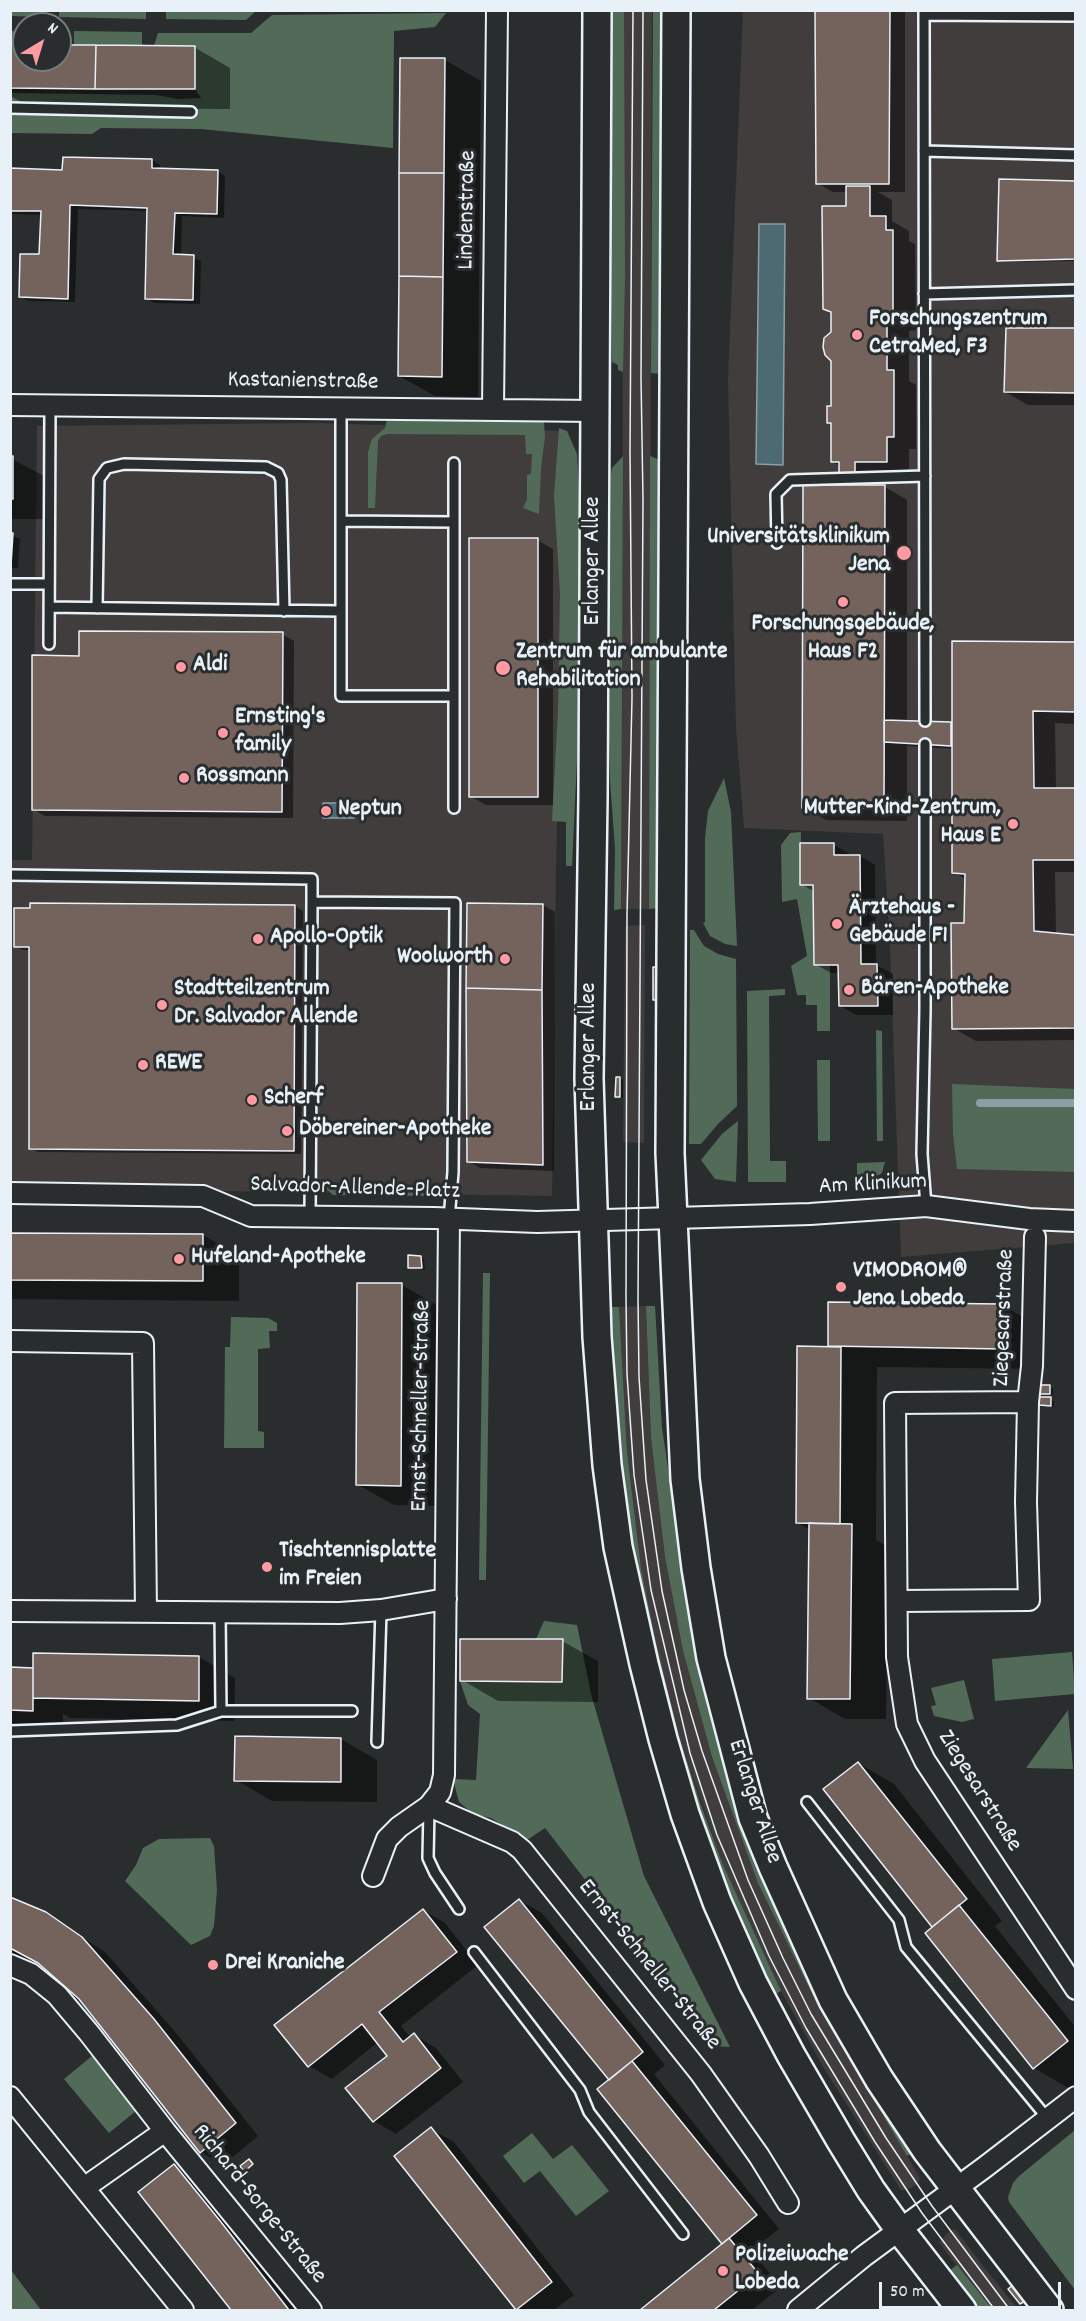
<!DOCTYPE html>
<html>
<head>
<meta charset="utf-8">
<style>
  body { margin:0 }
  #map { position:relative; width:1086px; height:2321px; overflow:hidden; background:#2a2d2e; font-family:Dekko,sans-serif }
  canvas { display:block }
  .frame { position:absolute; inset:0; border:12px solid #e8f1f8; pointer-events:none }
  .north { position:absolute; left:12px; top:12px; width:60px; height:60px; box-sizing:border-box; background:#2a2d2e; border:2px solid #767b7f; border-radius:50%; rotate:38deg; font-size:16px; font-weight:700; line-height:24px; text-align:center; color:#e8f1f8 }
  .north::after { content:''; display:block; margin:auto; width:21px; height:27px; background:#ff9aa2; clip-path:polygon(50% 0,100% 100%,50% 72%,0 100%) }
  .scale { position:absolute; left:879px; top:2282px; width:182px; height:27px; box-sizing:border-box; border:3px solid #e8f1f8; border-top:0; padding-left:8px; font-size:18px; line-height:21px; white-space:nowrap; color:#e8f1f8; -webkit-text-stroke:4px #2a2d2e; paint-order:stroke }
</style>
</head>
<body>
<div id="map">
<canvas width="1086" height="2321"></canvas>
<div class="frame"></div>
<div class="north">N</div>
<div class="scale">50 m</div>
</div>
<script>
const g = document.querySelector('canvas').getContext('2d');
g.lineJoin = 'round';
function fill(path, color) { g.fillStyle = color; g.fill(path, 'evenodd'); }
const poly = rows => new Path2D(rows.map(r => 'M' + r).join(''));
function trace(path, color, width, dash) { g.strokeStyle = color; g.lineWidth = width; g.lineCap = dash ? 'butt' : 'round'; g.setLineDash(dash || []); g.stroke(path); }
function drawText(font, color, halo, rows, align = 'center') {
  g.font = font + ' Dekko,sans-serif'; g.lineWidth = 6; g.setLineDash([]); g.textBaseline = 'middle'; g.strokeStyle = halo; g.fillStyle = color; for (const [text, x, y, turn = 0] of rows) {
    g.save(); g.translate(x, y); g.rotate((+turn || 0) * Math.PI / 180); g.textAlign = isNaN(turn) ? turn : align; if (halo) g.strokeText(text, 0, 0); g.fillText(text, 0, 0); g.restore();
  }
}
fill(poly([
  [652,10,649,909,621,909,624,11],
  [743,11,1075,11,1075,1361,1074,1243,901,1257,890,945,883,834,744,828,736,727,728,379],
  [317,423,567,431,556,868,552,1196,11,1188,10,860,32,860,37,426],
  [645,925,644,1143,623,1142,625,926],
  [646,1306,651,1438,665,1557,683,1651,712,1757,758,1883,819,2008,920,2178,917,2184,907,2190,901,2190,825,2070,781,1991,723,1865,679,1736,655,1638,641,1568,627,1452,619,1307],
  [955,2229,990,2275,1019,2310,993,2310,952,2260,939,2242,950,2231]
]), '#403d3c');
fill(poly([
  [11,10,47,11,47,17,11,16],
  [624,10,625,276,623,372,618,370,618,365,612,362,610,129,613,11],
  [660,10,662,132,661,374,651,373,653,11],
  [59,11,146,11,146,19,59,17],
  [166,11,166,10,256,11,246,20,166,19],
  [446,13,435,27,394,31,393,148,201,129,101,128,92,134,11,133,11,93,156,95,179,99,201,98,195,89,195,46,154,46,158,33,251,33,272,15],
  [11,31,24,31,24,44,11,44],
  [74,31,142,32,142,45,74,45],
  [387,420,544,422,545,437,541,468,539,514,523,508,527,499,527,475,531,474,532,454,526,454,525,435,387,434,381,436,378,440,375,508,368,508,368,452,372,439,385,428],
  [559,428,567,431,577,454,581,530,578,740,572,866,566,866,566,822,552,821,558,710,560,593,554,496],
  [623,456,621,909,614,910,615,849,610,780,609,737,611,475,612,468],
  [650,456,660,460,663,469,659,908,649,909],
  [724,778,731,812,737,946,725,944,710,936,703,923,705,922,705,838,708,811],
  [801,832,800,884,813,885,814,965,830,965,830,1031,817,1031,817,1005,806,1005,806,995,797,995,791,966,807,956,797,899,782,902,781,845,790,833],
  [690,930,694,930,704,946,718,954,736,959,737,1106,718,1124,701,1144,689,1144],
  [785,989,785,995,769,996,770,1161,786,1161,786,1182,748,1182,747,991],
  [876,1030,882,1031,883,1141,877,1141],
  [817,1060,830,1060,830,1141,818,1141],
  [952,1084,1075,1089,1075,1172,957,1169,953,1134],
  [738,1121,736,1182,715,1179,701,1160,722,1134],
  [885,1162,882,1173,871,1179,857,1182,857,1163],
  [326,1188,434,1189,427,1196,333,1195],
  [483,1273,490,1273,486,1580,479,1580],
  [646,1306,655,1306,662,1428,682,1561,738,1802,775,1906,806,1972,913,2153,907,2156,819,2008,758,1883,712,1757,683,1651,665,1557,651,1438],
  [608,1307,619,1307,627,1452,641,1568,655,1638,679,1736,701,1805,723,1865,781,1991,771,1996,724,1890,677,1755,631,1550,621,1482],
  [231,1317,268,1318,277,1323,277,1331,269,1331,270,1348,258,1349,258,1431,264,1432,264,1448,224,1448,225,1347,230,1347],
  [544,1621,577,1625,591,1694,644,1876,730,2047,714,2046,545,1828,527,1840,491,1818,473,1814,459,1802,453,1779,476,1780,480,1714,468,1705,460,1681,562,1682,536,1639],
  [1072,1652,1075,1694,995,1701,992,1659],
  [964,1680,974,1719,962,1722,934,1716,931,1706,936,1705,931,1688],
  [1068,1710,1073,1769,1026,1768],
  [210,1838,214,1846,217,1890,214,1926,210,1936,191,1945,125,1881,136,1865,143,1848,159,1839],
  [92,2056,137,2110,109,2133,64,2079],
  [1075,2130,1075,2290,1009,2202,1008,2197,1013,2183,1018,2177],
  [532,2133,553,2159,572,2145,609,2191,576,2216,540,2171,524,2183,503,2156],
  [957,2265,993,2310,971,2310,943,2275],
  [11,2270,41,2310,11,2310]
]), '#526b59');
const water = poly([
  [759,224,785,224,783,465,756,464,759,224],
  [323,803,354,803,354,818,323,818,323,803]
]);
fill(water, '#4d6972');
trace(water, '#8b9fa8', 1.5);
fill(poly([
  [817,10,905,10,905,192,878,192,892,200,892,221,909,231,909,241,915,244,916,330,909,331,909,381,916,385,916,449,909,449,909,474,877,474,877,486,885,487,907,500,907,722,950,724,954,726,1076,644,1076,724,1055,723,1056,789,1076,790,1076,872,1055,872,1056,934,1076,937,1076,1040,976,1041,953,1028,965,924,966,879,953,872,954,749,907,746,907,821,826,820,803,807,841,486,840,466,833,462,832,424,829,422,833,408,833,333,848,208,847,192,833,192,817,183],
  [10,46,24,46,24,60,60,60,60,46,194,47,230,68,230,109,32,108,10,96],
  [402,59,445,60,481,81,478,397,435,396,399,376],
  [64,158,152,160,160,165,160,170,218,171,225,176,224,218,182,216,181,256,193,257,201,261,200,304,154,303,147,298,149,211,78,209,75,302,28,301,21,296,41,256,42,215,10,214,10,170,64,171],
  [1076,182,1076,261,1002,262,999,260],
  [1076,330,1076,405,1028,405,1005,392],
  [10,458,48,478,48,519,10,519],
  [10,534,20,539,18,568,10,568],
  [537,540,553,549,553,805,486,805,470,796],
  [282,634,294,641,293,818,45,816,33,809,81,657],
  [834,845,850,854,850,856,860,856,875,865,876,965,893,974,893,1015,856,1015,840,1006,840,973,831,973,815,964,815,892,801,884],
  [543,905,555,912,554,1171,480,1168,469,1161],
  [295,906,303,911,301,1154,38,1152,30,1148,31,950,23,950,15,946],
  [620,1078,623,1080,623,1098,617,1096],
  [10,1234,203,1235,239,1256,239,1301,10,1299],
  [421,1257,424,1259,425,1270,410,1268],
  [402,1285,438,1306,437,1506,394,1505,358,1485],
  [829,1303,1002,1305,1039,1326,1038,1369,877,1367,876,1540,887,1546,886,1719,845,1719,809,1698,810,1530,797,1522,829,1348],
  [1050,1387,1053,1389,1053,1395,1041,1393],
  [1050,1399,1054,1401,1054,1407,1041,1405],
  [562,1641,598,1661,598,1702,498,1701,462,1680],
  [199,1657,235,1678,234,1721,70,1718,63,1714,63,1727,10,1726,10,1669,34,1671],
  [236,1738,341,1739,377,1760,377,1802,272,1801,236,1780],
  [858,1763,894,1784,1002,1921,995,1926,1076,2028,1076,2084,1070,2089,1034,2068,934,1927,825,1790],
  [10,1899,46,1914,105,1952,177,2034,258,2136,223,2165,201,2152,80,1998,42,1965,10,1952],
  [519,1900,542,1913,665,2065,654,2074,779,2229,751,2251,781,2287,752,2310,642,2310,724,2244,611,2080],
  [423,1910,445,1923,478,1965,401,2026,410,2037,414,2035,436,2048,463,2082,396,2134,374,2121,389,2056,378,2042,332,2079,309,2066],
  [431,2129,454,2142,574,2295,554,2310,517,2309],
  [174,2166,197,2179,301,2310,233,2310,140,2193]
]), '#0007');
trace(poly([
  [980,1103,1076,1103]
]), '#8b9fa8', 8);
const building = poly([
  [815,10,890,10,889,184,816,184,815,10],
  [10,44,24,44,24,60,60,60,60,45,96,45,95,89,10,88,10,44],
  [96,45,195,46,195,89,95,89,96,45],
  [400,58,445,58,444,173,399,173,400,58],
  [63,157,152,159,152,168,218,170,217,214,175,213,173,254,194,255,193,300,145,299,147,208,70,205,68,299,19,297,20,254,39,254,41,211,10,211,10,168,62,170,63,157],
  [399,173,444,173,443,277,399,276,399,173],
  [999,179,1076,181,1076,259,997,261,999,179],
  [846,186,870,186,870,216,886,216,886,230,893,230,893,318,887,318,887,370,894,370,894,437,887,437,887,462,855,462,855,485,839,484,839,462,831,462,831,423,827,423,827,406,831,406,831,361,825,355,823,347,824,338,831,332,831,312,823,309,822,206,846,206,846,186],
  [399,276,443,277,442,377,398,376,399,276],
  [1006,328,1076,328,1076,393,1004,392,1006,328],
  [10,456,13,456,13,499,10,499,10,456],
  [803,485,885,485,884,808,802,808,803,485],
  [10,533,13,533,11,565,10,565,10,533],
  [469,538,538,538,538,797,469,797,469,538],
  [79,631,283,632,282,812,32,810,32,655,79,656,79,631],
  [952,641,1076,642,1076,712,1033,711,1034,788,1076,788,1076,860,1033,860,1034,931,1076,935,1076,1028,952,1029,951,923,964,923,965,874,952,873,952,641],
  [884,720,951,722,951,746,884,742,884,720],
  [800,843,834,843,834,855,860,855,861,964,877,964,878,1006,839,1006,838,965,814,965,813,885,800,885,800,843],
  [30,903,295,905,294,1151,29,1149,29,947,14,947,14,908,30,908,30,903],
  [467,903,543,904,542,990,466,988,467,903],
  [653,967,657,967,657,1000,653,1000,653,967],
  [466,988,542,990,543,1165,467,1162,466,988],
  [616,1077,620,1077,620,1097,615,1097,616,1077],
  [10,1233,203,1234,203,1281,10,1280,10,1233],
  [408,1255,421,1256,422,1268,408,1268,408,1255],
  [357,1283,402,1283,401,1486,356,1485,357,1283],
  [828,1302,1003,1304,1003,1349,828,1346,828,1302],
  [797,1346,841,1347,840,1524,796,1523,797,1346],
  [1039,1385,1050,1385,1050,1394,1039,1394,1039,1385],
  [1039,1397,1051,1397,1051,1406,1039,1405,1039,1397],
  [809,1523,852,1524,850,1699,807,1699,809,1523],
  [460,1639,563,1639,562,1682,460,1681,460,1639],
  [33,1653,199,1656,199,1701,33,1698,33,1653],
  [10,1667,33,1668,33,1711,10,1710,10,1667],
  [235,1736,341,1738,341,1782,234,1781,235,1736],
  [858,1762,967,1899,932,1927,823,1789,858,1762],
  [10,1897,46,1912,82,1937,154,2019,236,2123,200,2153,79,1999,38,1963,10,1948,10,1897],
  [519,1899,643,2052,609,2080,484,1927,519,1899],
  [959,1905,1068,2041,1033,2069,925,1933,959,1905],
  [423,1909,457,1952,379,2012,403,2042,414,2033,441,2068,373,2122,345,2088,387,2056,362,2024,308,2067,274,2025,423,1909],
  [632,2061,757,2215,722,2244,597,2089,632,2061],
  [431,2127,552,2282,516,2310,394,2156,431,2127],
  [249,2159,253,2164,244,2172,240,2166,249,2159],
  [174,2164,221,2222,289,2310,231,2310,138,2192,174,2164],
  [729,2238,759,2274,714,2310,640,2310,729,2238],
  [1013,2285,1025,2301,1020,2304,1008,2289,1013,2285]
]);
fill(building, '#74625c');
trace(building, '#e8f1f8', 1.5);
const service = poly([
  [924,10,925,721],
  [924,15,1076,16],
  [10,108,191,112],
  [924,151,1076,155],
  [924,294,1076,290],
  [454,463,454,522],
  [341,521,454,522,454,696,341,696,341,409],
  [777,543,776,494,790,480,925,476],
  [10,584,49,584],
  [49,607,341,611],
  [97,608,99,479,107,468,124,464,266,467,278,473,281,480,284,611],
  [49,644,50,406],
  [454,696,454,808],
  [925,744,925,1010,922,1154,926,1206],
  [10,875,312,879,312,902],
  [310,1216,312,902,455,903,453,1172,449,1219],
  [220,1613,221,1711],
  [10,1731,177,1725,221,1711,352,1711],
  [377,1742,381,1610],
  [807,1802,899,1920,906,1947,1048,2119],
  [429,1808,428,1858,435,1873,459,1909],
  [474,1952,580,2090,589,2112,683,2234]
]);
const minor = poly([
  [10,405,596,411],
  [493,409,497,10],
  [10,1193,203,1196,251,1216,434,1218,537,1222,810,1214,926,1206,1029,1219,1076,1221],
  [10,1341,143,1343,146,1612],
  [1028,1402,1032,1366,1035,1237],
  [899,1601,1029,1600,1026,1502,1028,1402,895,1403,897,1657,907,1724,925,1761,1076,1989],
  [10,1611,340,1613,381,1610,446,1599],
  [429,1806,512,1842,522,1850,701,2074,759,2156,788,2203],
  [373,1876,387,1839,399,1827,429,1806,440,1792,444,1775,449,1219],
  [10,1965,31,1974,57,1995,89,2033,165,2131,84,2188],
  [10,2097,183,2310],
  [165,2131,311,2310],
  [798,2310,864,2256,985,2167,1076,2097]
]);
const secondary = poly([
  [597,10,593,797,589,1078,597,1337,607,1465,618,1547,644,1664,663,1739,685,1814,717,1902,753,1983,791,2055,841,2141,871,2190,899,2229,962,2310],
  [676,10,670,1153,685,1479,696,1568,711,1658,753,1818,773,1867,833,2000,879,2079,927,2151,1049,2310]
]);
trace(service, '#e8f1f8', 14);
trace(minor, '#e8f1f8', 24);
trace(secondary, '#e8f1f8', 32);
trace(service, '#2a2d2e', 9);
trace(minor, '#2a2d2e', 20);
trace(secondary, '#2a2d2e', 27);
trace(poly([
  [633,10,630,450,632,698,627,915,626,1298,627,1374,634,1475,651,1590,690,1753,717,1835,769,1956,806,2028,875,2142,922,2213,995,2310],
  [643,10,641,378,643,499,638,1299,639,1377,646,1480,662,1591,684,1690,702,1751,748,1880,783,1958,811,2014,886,2138,932,2206,1010,2310]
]), '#e8f1f8', 1.5);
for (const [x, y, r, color] of [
  [857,335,6,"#ff9aa2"],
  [904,553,8,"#ff9aa2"],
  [843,602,6,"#ff9aa2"],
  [181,667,6,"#ff9aa2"],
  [503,668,8,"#ff9aa2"],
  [223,733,6,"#ff9aa2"],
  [184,778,6,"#ff9aa2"],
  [326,811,6,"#ff9aa2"],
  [1013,824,6,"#ff9aa2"],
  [837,924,6,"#ff9aa2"],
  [258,939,6,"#ff9aa2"],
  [505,959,6,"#ff9aa2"],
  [849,990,6,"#ff9aa2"],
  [162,1005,6,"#ff9aa2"],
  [143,1065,6,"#ff9aa2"],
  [252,1100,6,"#ff9aa2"],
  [287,1131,6,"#ff9aa2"],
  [179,1259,6,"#ff9aa2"],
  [841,1287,6,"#ff9aa2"],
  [267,1567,6,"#ff9aa2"],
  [213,1965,6,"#ff9aa2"],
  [723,2271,6,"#ff9aa2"]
]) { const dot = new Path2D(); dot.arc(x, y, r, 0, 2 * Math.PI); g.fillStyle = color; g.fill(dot); trace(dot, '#2a2d2e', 2); }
drawText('24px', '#e8f1f8', '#2a2d2e', [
  ["Lindenstraße",469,210,-89],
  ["Kastanienstraße",303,383,1],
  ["Erlanger Allee",595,561,-90],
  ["Erlanger Allee",591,1047,-90],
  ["Am Klinikum",873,1186,-3],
  ["Salvador-Allende-Platz",355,1190,2],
  ["Ziegesarstraße",1006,1318,-88],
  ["Ernst-Schneller-Straße",423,1406,-89],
  ["Ziegesarstraße",978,1792,58],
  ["Erlanger Allee",753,1802,72],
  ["Ernst-Schneller-Straße",648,1966,51],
  ["Richard-Sorge-Straße",258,2205,51]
]);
drawText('bold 24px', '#e8f1f8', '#2a2d2e', [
  ["Forschungszentrum",869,321],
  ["CetraMed, F3",869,349],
  ["Universitätsklinikum",890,539,"right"],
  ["Jena",890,567,"right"],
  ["Forschungsgebäude,",843,626,"center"],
  ["Haus F2",843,654,"center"],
  ["Zentrum für ambulante",516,654],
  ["Rehabilitation",516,682],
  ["Aldi",193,667],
  ["Ernsting's",235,719],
  ["family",235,747],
  ["Rossmann",196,778],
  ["Mutter-Kind-Zentrum,",1001,810,"right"],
  ["Haus E",1001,838,"right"],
  ["Neptun",338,811],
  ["Ärztehaus -",849,910],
  ["Gebäude F1",849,938],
  ["Apollo-Optik",270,939],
  ["Woolworth",493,959,"right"],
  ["Bären-Apotheke",861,990],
  ["Stadtteilzentrum",174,991],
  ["Dr. Salvador Allende",174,1019],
  ["REWE",155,1065],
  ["Scherf",264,1100],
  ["Döbereiner-Apotheke",299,1131],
  ["Hufeland-Apotheke",191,1259],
  ["VIMODROM®",853,1273],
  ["Jena Lobeda",853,1301],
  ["Tischtennisplatte",279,1553],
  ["im Freien",279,1581],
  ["Drei Kraniche",225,1965],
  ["Polizeiwache",735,2257],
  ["Lobeda",735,2285]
], 'left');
</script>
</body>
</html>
